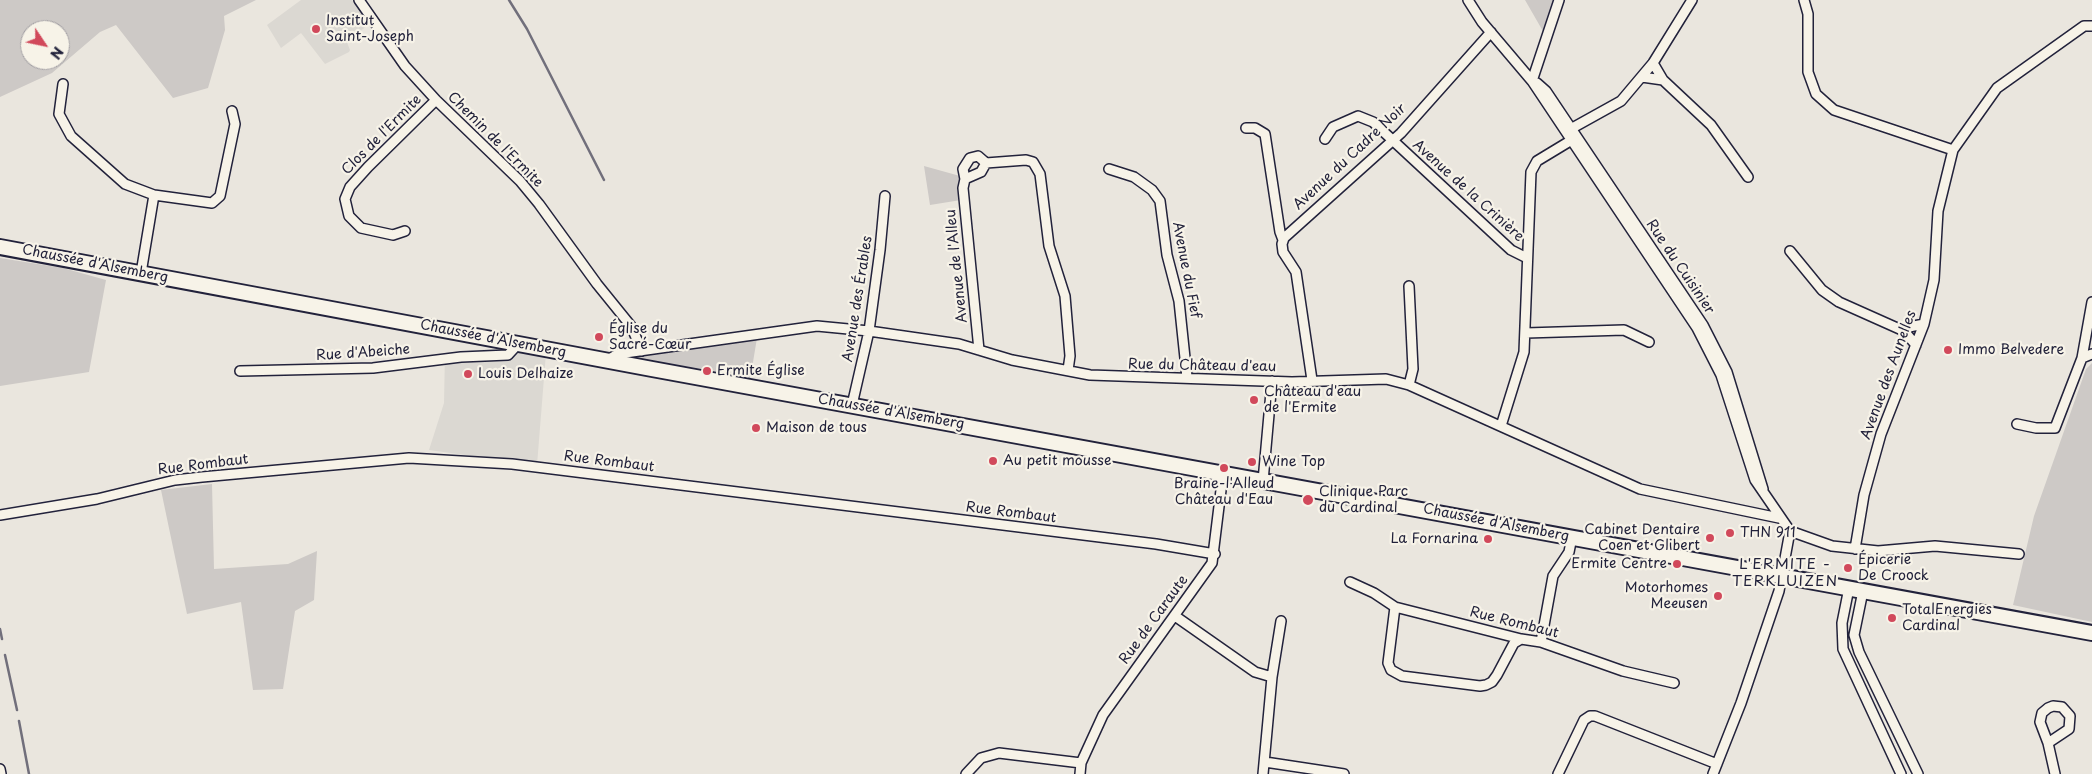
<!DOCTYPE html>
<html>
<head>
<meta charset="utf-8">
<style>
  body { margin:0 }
  #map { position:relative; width:2092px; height:774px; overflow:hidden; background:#eae6de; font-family:"Playpen Sans",sans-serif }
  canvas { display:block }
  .north { position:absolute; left:20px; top:20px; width:50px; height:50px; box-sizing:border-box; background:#f7f3e8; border:1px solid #a29fa3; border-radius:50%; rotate:124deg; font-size:14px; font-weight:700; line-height:20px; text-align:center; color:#22223b }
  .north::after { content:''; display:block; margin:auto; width:18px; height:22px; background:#d1495b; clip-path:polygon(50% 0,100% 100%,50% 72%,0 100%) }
</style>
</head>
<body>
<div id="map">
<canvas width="2092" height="774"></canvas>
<div class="north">N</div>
</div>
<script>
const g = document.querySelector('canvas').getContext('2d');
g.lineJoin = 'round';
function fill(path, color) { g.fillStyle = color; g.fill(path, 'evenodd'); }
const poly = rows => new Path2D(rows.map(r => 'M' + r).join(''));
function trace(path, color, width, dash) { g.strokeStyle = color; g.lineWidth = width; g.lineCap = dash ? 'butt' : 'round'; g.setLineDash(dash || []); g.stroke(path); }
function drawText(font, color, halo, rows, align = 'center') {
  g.font = font + ' "Playpen Sans",sans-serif'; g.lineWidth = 4.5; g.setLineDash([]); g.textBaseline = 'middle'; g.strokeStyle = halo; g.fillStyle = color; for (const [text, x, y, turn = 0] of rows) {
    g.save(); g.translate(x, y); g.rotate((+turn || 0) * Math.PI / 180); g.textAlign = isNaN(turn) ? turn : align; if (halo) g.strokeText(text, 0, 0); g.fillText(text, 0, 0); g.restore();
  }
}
fill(poly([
  [301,0,352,0,369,25,346,40,350,50,349,52,325,64,301,33,281,48,267,25],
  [490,349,546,353,537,465,429,450,444,403,445,353]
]), '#dbd8d2');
fill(poly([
  [0,0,256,0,224,16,225,30,208,88,173,98,116,25,100,32,52,73,0,97],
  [30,30,60,30,60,60,30,60],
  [1525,0,1557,0,1544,33],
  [924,166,960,176,961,200,930,205],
  [0,258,63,268,106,280,89,372,0,386],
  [757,338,750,380,747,376,632,358],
  [2092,363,2092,622,2013,605,2034,516,2086,369],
  [212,484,214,569,288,564,317,551,314,600,295,611,283,689,253,690,241,602,187,614,161,490]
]), '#cdc9c6');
trace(poly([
  [509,0,527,29,604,180],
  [0,629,2,639],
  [5,655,17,710],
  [19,721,29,774]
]), '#716f7b', 2.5);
const minor = poly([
  [359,0,405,66,436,100,520,181,539,204,597,284,631,326,642,351],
  [1468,0,1482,22,1532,81,1697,328,1721,375,1755,480,1790,531,1832,546,1878,551,1935,546,2019,554],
  [1804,0,1808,14,1808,72,1816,94,1834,110,1953,150],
  [1653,63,1663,80,1711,125,1748,177],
  [1642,77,1663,80],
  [1532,81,1559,0],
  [1537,83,1546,91,1703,325,1727,372,1763,489],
  [63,84,59,114,71,136,125,184,154,195,212,203,220,196,235,124,232,111],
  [1246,128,1255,128,1265,134,1280,232,1283,240],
  [1567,131,1621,101,1653,63,1692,0],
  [1325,139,1333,127,1358,116,1373,122,1511,250,1527,258],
  [986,163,1026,160,1033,162,1040,174,1049,246,1065,296,1070,356,1068,370],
  [1109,169,1134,177,1152,190,1160,201,1167,255,1179,301,1187,377],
  [965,179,981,172,986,163],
  [405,231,393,235,361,228,349,216,345,199,350,187,368,167,436,100],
  [1790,251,1822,290,1839,302,1904,331,1916,345],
  [141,273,154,195],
  [1409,286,1413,369,1409,385],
  [2092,302,2082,358,2092,354],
  [1904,331,1909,327,1924,324],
  [1526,333,1624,330,1649,342],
  [979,350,963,188,965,179,963,169,970,158,978,156,986,163],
  [606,361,618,354,817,326,869,331,959,344,1012,360,1090,375,1292,382,1386,379,1409,385,1640,489,1779,518],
  [240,371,373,368,461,357,508,355,519,343],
  [1312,380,1296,272,1283,252,1282,244,1284,238,1401,133,1491,32],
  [852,405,869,331,880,250,885,196],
  [2017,424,2036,428,2055,428,2082,358],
  [1501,426,1524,352,1531,172,1537,161,1575,138],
  [1263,481,1272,381],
  [0,515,97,499,175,480,202,477,409,458,512,464,1156,544,1215,554],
  [1855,549,1864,495,1881,434,1924,324,1934,280,1938,211,1953,150,1997,88,2084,26,2092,26],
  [1350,582,1374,593,1395,607,1521,639,1541,642,1623,671,1674,683],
  [1849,588,1842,623,1843,649,1901,774],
  [1863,591,1854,635,1859,652,1918,774],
  [1395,607,1388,663,1391,670,1402,676,1480,686,1486,685,1492,682,1497,675,1514,643,1521,639],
  [1175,616,1255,672,1272,677,1263,774],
  [1541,642,1553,576,1569,552,1572,537],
  [1272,677,1281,621],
  [2048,743,2069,729,2070,716,2062,707,2053,706,2048,708,2042,713,2040,722,2048,743,2055,774],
  [1265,762,1344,774],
  [0,769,1,774],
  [966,774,981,758,999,753,1081,763],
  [1080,774,1081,763,1103,715,1212,563,1223,474],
  [1558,774,1584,720,1590,716,1595,716,1717,764],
  [1713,774,1741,703,1779,591,1790,531]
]);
const secondary = poly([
  [0,247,652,369,2092,633]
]);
trace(minor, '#22223b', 12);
trace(secondary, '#22223b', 18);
trace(minor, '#f7f3e8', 9);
trace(secondary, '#f7f3e8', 14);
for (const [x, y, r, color] of [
  [316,29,5,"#d1495b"],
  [599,337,5,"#d1495b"],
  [1948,350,5,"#d1495b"],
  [707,371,5,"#d1495b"],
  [468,374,5,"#d1495b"],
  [1254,400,5,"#d1495b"],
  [756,428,5,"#d1495b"],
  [993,461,5,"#d1495b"],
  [1252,462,5,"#d1495b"],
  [1224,468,5,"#d1495b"],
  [1308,500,6,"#d1495b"],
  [1730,533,5,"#d1495b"],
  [1710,538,5,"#d1495b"],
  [1488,539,5,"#d1495b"],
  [1677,564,5,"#d1495b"],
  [1848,568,5,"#d1495b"],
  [1718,596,5,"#d1495b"],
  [1892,618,5,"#d1495b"]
]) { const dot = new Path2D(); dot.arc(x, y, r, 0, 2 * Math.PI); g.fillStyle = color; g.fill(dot); trace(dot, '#f7f3e8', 2); }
drawText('14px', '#22223b', '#f7f3e8', [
  ["Institut",326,21],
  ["Saint-Joseph",326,37],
  ["Église du",609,329],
  ["Sacré-Cœur",609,345],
  ["Immo Belvedere",1958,350],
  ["Ermite Église",717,371],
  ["Louis Delhaize",478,374],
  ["Château d'eau",1264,392],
  ["de l'Ermite",1264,408],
  ["Maison de tous",766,428],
  ["Au petit mousse",1003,461],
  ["Wine Top",1262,462],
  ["Braine-l'Alleud",1224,484,"center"],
  ["Château d'Eau",1224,500,"center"],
  ["Clinique Parc",1319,492],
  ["du Cardinal",1319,508],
  ["Cabinet Dentaire",1700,530,"right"],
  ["Coen et Glibert",1700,546,"right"],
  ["THN 911",1740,533],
  ["La Fornarina",1478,539,"right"],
  ["Épicerie",1858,560],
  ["De Croock",1858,576],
  ["Ermite Centre",1667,564,"right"],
  ["Motorhomes",1708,588,"right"],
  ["Meeusen",1708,604,"right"],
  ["TotalEnergies",1902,610],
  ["Cardinal",1902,626]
], 'left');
drawText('14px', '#22223b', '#f7f3e8', [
  ["Clos de l'Ermite",382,135,-45],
  ["Chemin de l'Ermite",495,140,45],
  ["Avenue du Cadre Noir",1350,157,-43],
  ["Avenue de la Crinière",1468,191,42],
  ["Chaussée d'Alsemberg",95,264,11],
  ["Avenue de l'Alleu",957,266,-96],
  ["Rue du Cuisinier",1680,267,56],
  ["Avenue du Fief",1186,270,79],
  ["Avenue des Érables",858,299,-81],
  ["Chaussée d'Alsemberg",493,339,11],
  ["Rue d'Abeiche",363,353,-4],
  ["Rue du Château d'eau",1202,366,1],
  ["Avenue des Aunelles",1889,375,-70],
  ["Chaussée d'Alsemberg",891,412,10],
  ["Rue Rombaut",609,462,7],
  ["Rue Rombaut",203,465,-7],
  ["Rue Rombaut",1011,513,7],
  ["Chaussée d'Alsemberg",1496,523,11],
  ["Rue de Caraute",1154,620,-54],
  ["Rue Rombaut",1514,623,14]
]);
g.letterSpacing = '1px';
drawText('15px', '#22223b', '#f7f3e8', [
  ["L'ERMITE -",1785,565],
  ["TERKLUIZEN",1785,582]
]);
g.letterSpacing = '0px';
</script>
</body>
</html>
